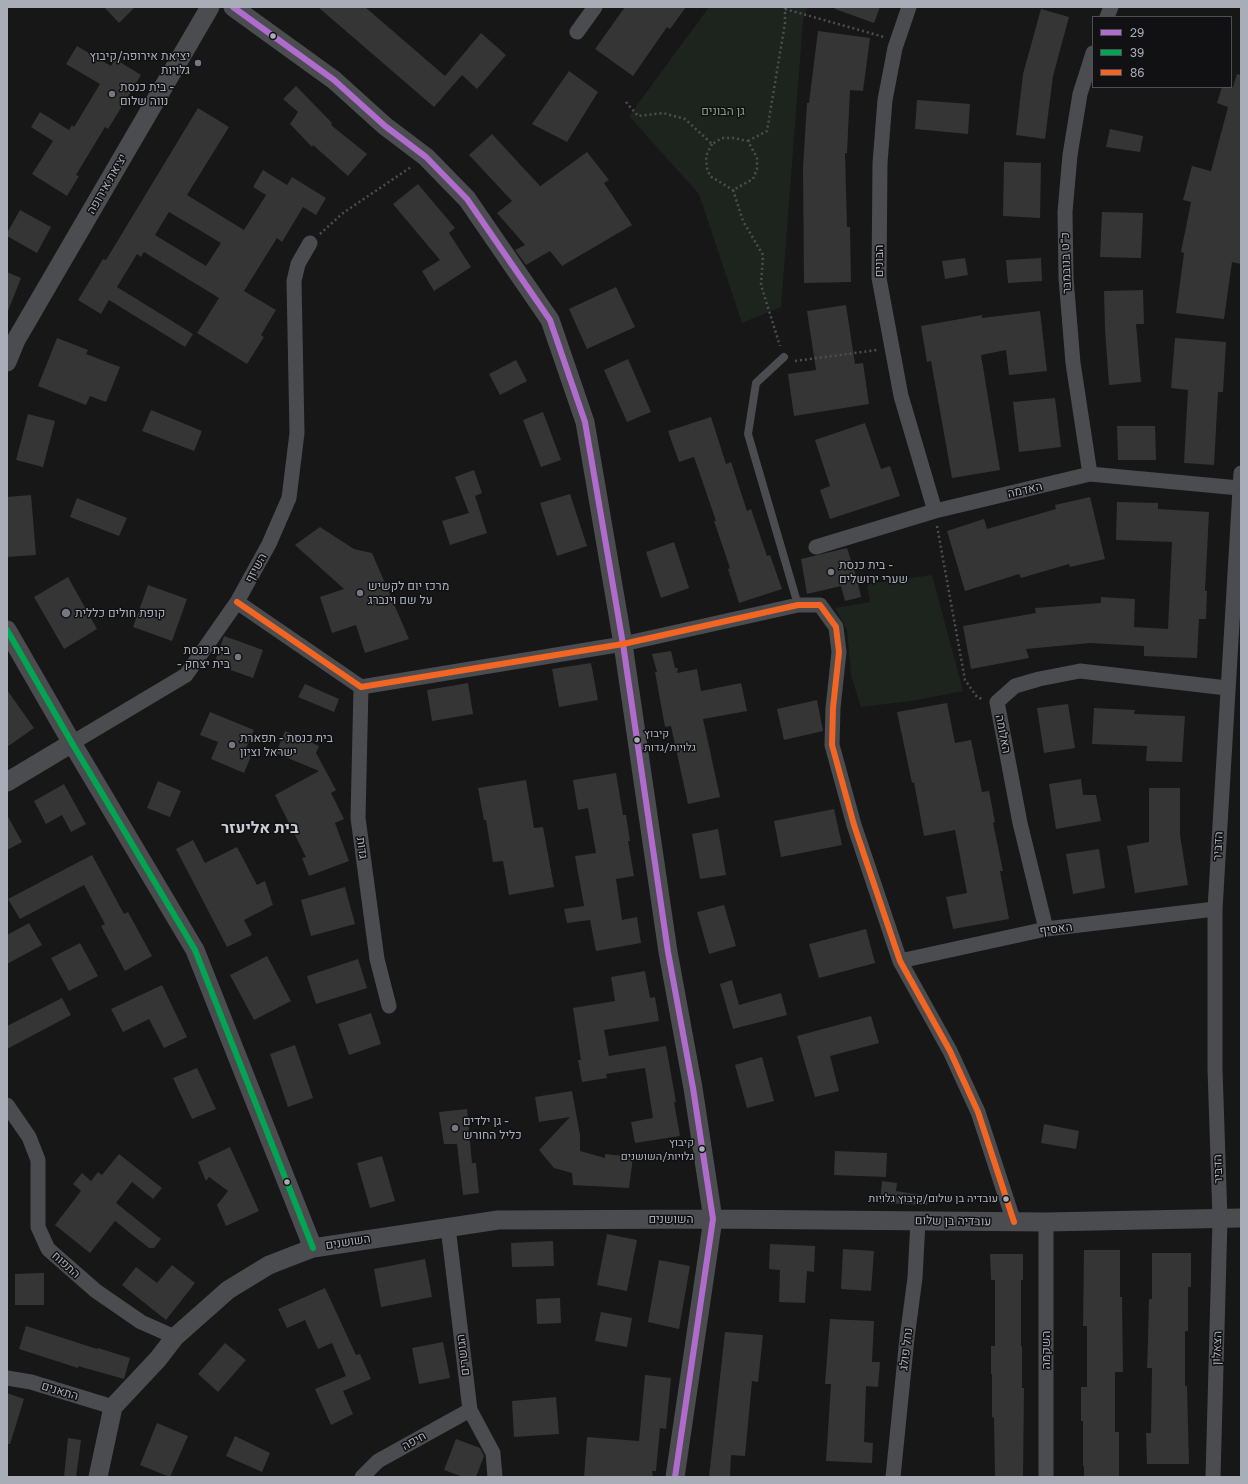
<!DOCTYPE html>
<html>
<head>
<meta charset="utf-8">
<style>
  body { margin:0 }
  #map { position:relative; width:1248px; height:1484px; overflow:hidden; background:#171717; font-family:"Golos Text",sans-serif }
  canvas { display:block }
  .frame { position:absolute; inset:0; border:8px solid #a8adb8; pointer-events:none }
  .legend { position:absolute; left:1092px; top:16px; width:140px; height:72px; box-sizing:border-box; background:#111113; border:1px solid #4d4f55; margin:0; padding:5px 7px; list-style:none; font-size:12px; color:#a8adb8 }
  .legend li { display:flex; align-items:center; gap:8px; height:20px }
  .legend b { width:20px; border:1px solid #4d4f55 }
</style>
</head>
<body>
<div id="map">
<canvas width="1248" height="1484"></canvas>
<div class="frame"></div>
<ul class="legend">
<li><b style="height:5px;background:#b06ccc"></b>29</li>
<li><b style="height:5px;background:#00a651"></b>39</li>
<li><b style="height:5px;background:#f26522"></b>86</li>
</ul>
</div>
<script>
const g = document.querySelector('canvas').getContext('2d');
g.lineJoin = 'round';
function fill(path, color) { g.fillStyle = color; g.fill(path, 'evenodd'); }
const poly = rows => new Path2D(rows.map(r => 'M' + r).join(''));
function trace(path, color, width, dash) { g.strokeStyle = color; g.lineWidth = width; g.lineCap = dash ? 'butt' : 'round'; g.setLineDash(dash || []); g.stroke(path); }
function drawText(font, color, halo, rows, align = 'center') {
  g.font = font + ' "Golos Text",Heebo,sans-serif'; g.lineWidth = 3; g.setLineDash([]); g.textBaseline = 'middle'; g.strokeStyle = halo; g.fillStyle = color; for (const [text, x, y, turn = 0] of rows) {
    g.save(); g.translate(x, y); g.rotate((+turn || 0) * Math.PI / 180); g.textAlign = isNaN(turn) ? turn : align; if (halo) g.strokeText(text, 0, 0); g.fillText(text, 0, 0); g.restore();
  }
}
fill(poly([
  [709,7,808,7,803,20,781,307,742,323,699,194,629,116],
  [932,575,963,691,911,701,861,707,851,675,847,630,835,608,870,602,867,584]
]), '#1d241e');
fill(poly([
  [104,7,135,7,119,23],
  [318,7,365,7,445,76,481,33,506,55,477,89,462,75,434,107],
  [625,7,686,7,670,29,667,27,633,76,595,49],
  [835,7,880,7,874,23,835,9],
  [1041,9,1069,17,1053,76,1045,139,1016,135,1023,74],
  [818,31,870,38,863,91,850,90,847,153,845,153,847,227,850,227,851,282,804,283,803,168,807,103,809,103],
  [77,46,111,66,115,59,141,75,108,129,105,127,76,175,79,176,67,196,32,174,53,141,31,127,40,112,69,130,72,125,74,127,100,84,66,64],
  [569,71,598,92,567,142,532,124],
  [1237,74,1241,75,1241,264,1232,262,1224,319,1176,313,1184,253,1181,252,1191,202,1183,200,1192,166,1211,171,1228,107,1217,103,1222,87,1233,87],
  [296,86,332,123,331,125,367,154,348,176,313,145,312,147,290,124,298,112,283,99],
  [917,100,970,104,968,134,915,129],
  [198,108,229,127,187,195,244,230,266,195,253,187,263,170,287,185,292,177,326,198,316,215,303,207,282,242,277,238,244,291,276,310,261,335,264,337,247,364,197,333,219,298,144,252,141,257,137,254,117,287,193,334,185,347,109,300,101,314,78,300,103,259,106,260],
  [169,212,221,243,206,266,155,235],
  [1110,129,1143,136,1140,152,1106,147],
  [492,134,540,186,539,187,587,152,609,180,604,183,632,225,562,266,550,251,526,265,515,250,525,245,497,213,512,201,469,155],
  [1004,162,1041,163,1040,218,1003,216],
  [418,184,455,228,449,233,471,267,434,291,422,271,440,260,393,204],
  [20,210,51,227,37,253,7,236,7,233],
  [1102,212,1143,213,1141,258,1100,257],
  [965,258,968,275,945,279,942,261],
  [1041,258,1042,281,1008,283,1006,260],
  [7,272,21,278,8,311,7,311],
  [616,287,635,327,587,349,569,309],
  [1143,290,1144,324,1136,324,1141,382,1109,385,1105,329,1104,291],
  [846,305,855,364,863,363,869,404,794,416,788,374,816,370,807,311],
  [1040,311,1047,371,1009,375,1006,350,981,355,1000,470,952,478,931,361,927,362,921,326,982,315,982,318],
  [57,338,88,350,86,354,120,367,106,402,90,396,86,405,38,386],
  [1175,338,1226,342,1223,392,1218,392,1214,465,1184,463,1188,390,1171,388],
  [628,359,651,412,627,422,604,370],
  [516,360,527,381,500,395,489,374],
  [1055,398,1061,447,1019,452,1013,402],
  [151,410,202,431,194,451,142,431],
  [543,412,561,460,541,467,523,420],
  [28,414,55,421,43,467,16,460],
  [711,417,726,464,731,462,747,511,751,509,767,556,770,555,782,589,739,603,728,569,730,568,714,521,716,521,694,457,679,462,668,431],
  [865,423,881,469,890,466,900,496,830,519,820,490,830,486,815,440],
  [1117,426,1155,426,1156,460,1118,460],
  [474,470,482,493,475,496,487,533,450,545,442,521,469,513,455,477],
  [570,494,587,546,557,556,540,503],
  [31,495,36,555,7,557,7,497],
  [1090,497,1105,559,1070,567,1069,564,1021,578,1019,574,965,591,947,531,984,519,987,529,1056,509,1055,505],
  [77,498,127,518,119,536,70,517],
  [1117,502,1158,503,1158,509,1209,512,1205,591,1207,591,1206,619,1199,619,1197,658,1144,656,1144,646,1090,643,1026,649,1029,658,971,669,963,626,1036,613,1035,608,1101,603,1101,597,1135,599,1134,627,1168,629,1172,542,1116,540],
  [320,527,354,549,372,553,409,639,365,653,356,625,332,633,320,597,344,589,295,545],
  [674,542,689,588,661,598,646,552],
  [847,548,857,579,861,597,845,601,841,586,807,594,801,559],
  [68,577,97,629,64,649,34,597],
  [148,585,187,599,172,641,133,627],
  [224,636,263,650,253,678,214,664],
  [671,651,675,668,678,668,677,673,697,669,701,691,741,683,747,711,703,719,720,797,688,804,671,726,665,727,655,672,657,672,652,654],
  [591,663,598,700,559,707,552,669],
  [468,683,473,714,432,721,427,690],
  [305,684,339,699,334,712,298,697],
  [7,690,34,728,7,747],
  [817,700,823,731,784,740,777,709],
  [947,703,955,743,971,740,982,792,989,791,995,822,993,823,1003,871,1000,871,1009,919,953,929,946,897,967,893,955,830,924,836,914,782,912,783,897,712],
  [1068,704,1075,748,1044,753,1037,708],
  [1094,708,1135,710,1134,714,1185,716,1182,762,1146,761,1147,746,1092,744],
  [210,712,254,730,246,748,253,751,244,773,211,759,218,742,200,735],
  [285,731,319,746,316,753,336,790,331,793,344,819,335,823,349,861,309,876,302,858,306,857,275,795,319,771,276,753],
  [616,773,623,815,626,815,630,841,628,841,634,876,616,879,622,920,637,917,641,943,596,951,590,920,567,923,564,909,584,906,575,856,596,853,588,808,578,810,573,780],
  [1081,779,1083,795,1096,795,1101,821,1056,829,1049,784],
  [526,780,534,828,543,827,554,887,509,895,503,861,493,862,486,820,484,820,478,788],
  [158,781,181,791,170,817,147,808],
  [64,784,86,824,71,832,62,815,46,824,34,801],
  [1149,788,1180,788,1180,835,1188,885,1135,893,1127,846,1149,842],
  [834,809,842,845,781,857,774,821],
  [7,815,22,842,7,850],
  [718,829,726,875,700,879,692,834],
  [193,840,205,863,237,847,257,885,265,881,273,905,244,920,252,935,227,947,176,849],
  [1099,849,1105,888,1073,894,1066,854],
  [92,855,124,914,128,912,152,956,125,971,101,926,105,924,84,885,20,919,8,899],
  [345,887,355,924,311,936,301,900],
  [724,905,736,946,709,954,697,912],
  [29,923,42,945,7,964,7,935],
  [866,929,875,963,819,978,809,944],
  [80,943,98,976,69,991,51,958],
  [267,956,291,1001,254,1020,230,975],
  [358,959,367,988,316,1004,307,976],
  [645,971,650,998,655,997,659,1021,604,1030,609,1056,666,1046,676,1102,674,1102,680,1136,635,1143,631,1122,653,1118,645,1068,606,1074,607,1078,582,1082,578,1060,581,1060,573,1008,615,1001,611,977],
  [732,980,739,1005,781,993,787,1015,733,1029,720,984],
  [162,985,187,1037,164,1048,149,1019,123,1032,111,1009],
  [62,998,71,1015,7,1049,7,1026],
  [371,1013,381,1044,349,1055,338,1024],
  [871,1016,879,1043,830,1056,839,1091,815,1097,797,1036],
  [295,1045,313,1098,288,1107,270,1054],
  [762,1057,774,1101,747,1108,735,1065],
  [197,1068,216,1109,192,1119,173,1078],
  [572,1091,580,1135,580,1151,605,1158,605,1154,633,1157,629,1188,573,1185,572,1173,554,1168,539,1150,570,1117,539,1122,535,1097],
  [467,1109,472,1163,476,1163,479,1193,463,1195,457,1144,444,1144,439,1112],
  [1044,1124,1079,1131,1076,1149,1041,1143],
  [230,1147,259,1211,226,1226,217,1205,228,1191,209,1177,206,1181,198,1162],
  [835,1151,887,1153,886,1177,834,1175],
  [119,1154,162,1188,153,1199,132,1182,116,1203,161,1239,154,1248,149,1248,115,1221,90,1253,55,1225,81,1191,73,1184,82,1173,91,1181,98,1172,102,1175],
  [382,1156,395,1201,370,1208,357,1163],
  [882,1181,897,1183,896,1191,928,1196,927,1205,880,1203],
  [607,1234,637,1240,627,1291,597,1285],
  [553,1241,554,1266,512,1267,511,1243],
  [770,1244,815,1246,814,1272,807,1271,805,1303,779,1302,780,1270,769,1269],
  [843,1249,874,1251,871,1291,841,1289],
  [1084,1250,1120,1250,1120,1297,1122,1297,1123,1372,1115,1372,1115,1432,1119,1432,1119,1477,1084,1477,1084,1466,1083,1466,1083,1421,1081,1421,1081,1387,1087,1387,1087,1326,1083,1326],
  [1152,1253,1191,1253,1191,1287,1188,1287,1188,1331,1185,1331,1185,1386,1187,1386,1189,1464,1147,1464,1146,1433,1151,1433,1152,1368,1147,1368,1148,1341,1149,1299,1152,1299],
  [990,1254,1023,1254,1023,1280,1021,1280,1021,1346,1022,1346,1022,1388,1024,1388,1023,1477,995,1477,994,1418,992,1417,992,1374,991,1374,991,1346,995,1346,995,1280,991,1280],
  [425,1259,432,1297,381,1307,374,1269],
  [659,1260,690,1266,679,1329,648,1322],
  [172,1265,195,1283,166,1320,122,1285,136,1267,157,1283],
  [44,1273,44,1305,15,1305,15,1274],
  [325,1288,356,1355,360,1354,371,1379,343,1391,353,1414,331,1425,315,1389,346,1376,332,1343,318,1349,305,1320,287,1328,278,1309],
  [560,1298,561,1323,537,1324,536,1299],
  [601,1312,632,1318,627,1347,595,1341],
  [830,1319,874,1321,872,1362,880,1362,878,1387,866,1386,864,1442,873,1443,872,1463,826,1461,831,1384,825,1384],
  [26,1326,97,1349,98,1348,130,1358,124,1379,78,1366,78,1368,19,1349],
  [725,1332,763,1335,758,1382,752,1381,745,1456,731,1455,730,1477,709,1477],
  [443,1342,450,1378,419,1384,412,1348],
  [225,1343,246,1360,218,1392,198,1374],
  [645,1375,671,1378,666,1429,660,1428,656,1471,652,1471,653,1477,584,1477,587,1437,639,1441],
  [7,1393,24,1399,10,1444,7,1444],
  [556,1397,559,1434,514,1437,512,1401],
  [157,1423,188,1436,170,1477,140,1465],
  [235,1436,270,1453,262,1472,226,1456],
  [68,1438,81,1440,76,1477,64,1477],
  [456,1439,480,1448,484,1456,476,1477,463,1477,444,1470]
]), '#353536');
trace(poly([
  [785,9,884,37],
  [626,102,638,116,663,113,685,119,712,144,722,138,734,138,748,141,757,158,757,169,753,179,733,190,743,221,763,255,761,285,780,346],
  [748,141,767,131,785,23,785,7],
  [712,144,706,156,707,168,710,176,733,190],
  [320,234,343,213,411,167],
  [795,361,877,350],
  [937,526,965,680,977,697,982,699]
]), '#4d4e52', 2.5, [2, 3]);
trace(poly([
  [784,357,756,383,748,434,798,605]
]), '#4b4c50', 8);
trace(poly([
  [909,7,895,48,885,100,880,163,879,278,901,396,935,511],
  [1107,17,1111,7],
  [577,32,595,7],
  [1090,474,1073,363,1066,278,1065,212,1070,155,1080,94,1093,53],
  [816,547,935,511,1090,474,1239,488],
  [237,602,361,687,623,644,798,605,820,605,836,627,839,652,833,708,832,745,854,825,900,961,950,1051,978,1112,1014,1222],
  [361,687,358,818,377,959,389,1006],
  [72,743,186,675,237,602,269,544,289,498,297,433,294,281,298,264,310,243],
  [1046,929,1020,823,997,702,1015,686,1039,679,1080,671,1227,688],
  [900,961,1046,929,1215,909],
  [7,1105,29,1137,38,1160,38,1227,48,1249,96,1291,141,1322,175,1337],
  [448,1227,470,1410,493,1453,495,1477],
  [7,1378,31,1382,113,1407],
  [362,1477,378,1461,470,1410],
  [893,1477,907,1338,915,1278,918,1221],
  [1046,1477,1046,1222],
  [1213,1477,1220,1219,1215,1069,1215,909,1241,473]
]), '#4b4c50', 15);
trace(poly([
  [233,7,334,80,385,126,426,157,467,199,550,320,585,422,623,644,668,952,693,1088,713,1219,675,1477],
  [7,362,16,340,210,7],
  [7,630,72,743,195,950,313,1248],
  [7,782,72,743],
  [98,1477,113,1407,158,1359,175,1337,228,1290,269,1265,313,1248,498,1220,713,1219,1046,1222,1241,1218]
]), '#4b4c50', 19);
trace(poly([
  [233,7,334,80,385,126,426,157,467,199,550,320,585,422,623,644,668,952,693,1088,713,1219,675,1477]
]), '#b06ccc', 6);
trace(poly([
  [7,630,72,743,195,950,313,1248]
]), '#00a651', 6);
trace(poly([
  [237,602,361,687,623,644,798,605,820,605,836,627,839,652,833,708,832,745,854,825,900,961,950,1051,978,1112,1014,1222]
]), '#f26522', 6);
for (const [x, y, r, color] of [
  [273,36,3.5,"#a8adb8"],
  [198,63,4,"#757880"],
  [112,94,4,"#757880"],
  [831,572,4,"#757880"],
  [360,593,4,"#757880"],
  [66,613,5,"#757880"],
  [238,657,4,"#757880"],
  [637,740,3.5,"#a8adb8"],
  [232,745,4,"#757880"],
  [455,1128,4,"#757880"],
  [702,1149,3.5,"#a8adb8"],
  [287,1182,3.5,"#a8adb8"],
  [1006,1199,3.5,"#a8adb8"]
]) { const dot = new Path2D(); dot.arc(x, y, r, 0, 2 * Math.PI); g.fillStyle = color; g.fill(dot); trace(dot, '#111113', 1.5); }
drawText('11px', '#a8adb8', '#111113', [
  ["קיבוץ",644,734,"left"],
  ["גלויות/גדות",644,748,"left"],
  ["קיבוץ",694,1143],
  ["גלויות/השושנים",694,1157],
  ["עובדיה בן שלום/קיבוץ גלויות",998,1199]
], 'right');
drawText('12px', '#a8adb8', '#111113', [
  ["יציאת אירופה/קיבוץ",190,56,"right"],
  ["גלויות",190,70,"right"],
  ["בית כנסת -",120,87],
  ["נווה שלום",120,101],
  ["בית כנסת -",839,565],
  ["שערי ירושלים",839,579],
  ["מרכז יום לקשיש",368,586],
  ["על שם וינברג",368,600],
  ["קופת חולים כללית",75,613],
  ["בית כנסת",230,650,"right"],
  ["- בית יצחק",230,664,"right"],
  ["בית כנסת - תפארת",240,738],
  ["ישראל וציון",240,752],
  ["גן ילדים -",463,1121],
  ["כליל החורש",463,1135]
], 'left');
drawText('12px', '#7fa381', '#111113', [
  ["גן הבונים",723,111]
]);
drawText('12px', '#a8adb8', '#111113', [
  ["יציאת אירופה",107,184,-60],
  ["הבונים",879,261,-90],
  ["כ\"ט בנובמבר",1066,263,-92],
  ["האדמה",1025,490,-13],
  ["השיזף",256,568,-61],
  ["האלומה",1003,734,79],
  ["הדביר",1218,846,-87],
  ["גדות",362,848,82],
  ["האסיף",1056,929,-8],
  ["הדביר",1218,1169,-92],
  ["השושנים",671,1219],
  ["עובדיה בן שלום",953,1221,1],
  ["השושנים",348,1242,-9],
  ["התפוח",66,1265,42],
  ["הצאלון",1217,1348,-88],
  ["נחל פולג",906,1349,-83],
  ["השקמה",1046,1350,-90],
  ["הגושרים",463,1355,-97],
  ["התאנים",60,1391,17],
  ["חיפה",414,1441,-29]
]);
drawText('bold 16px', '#c9ccd4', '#111113', [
  ["בית אליעזר",260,828]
]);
</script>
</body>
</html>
